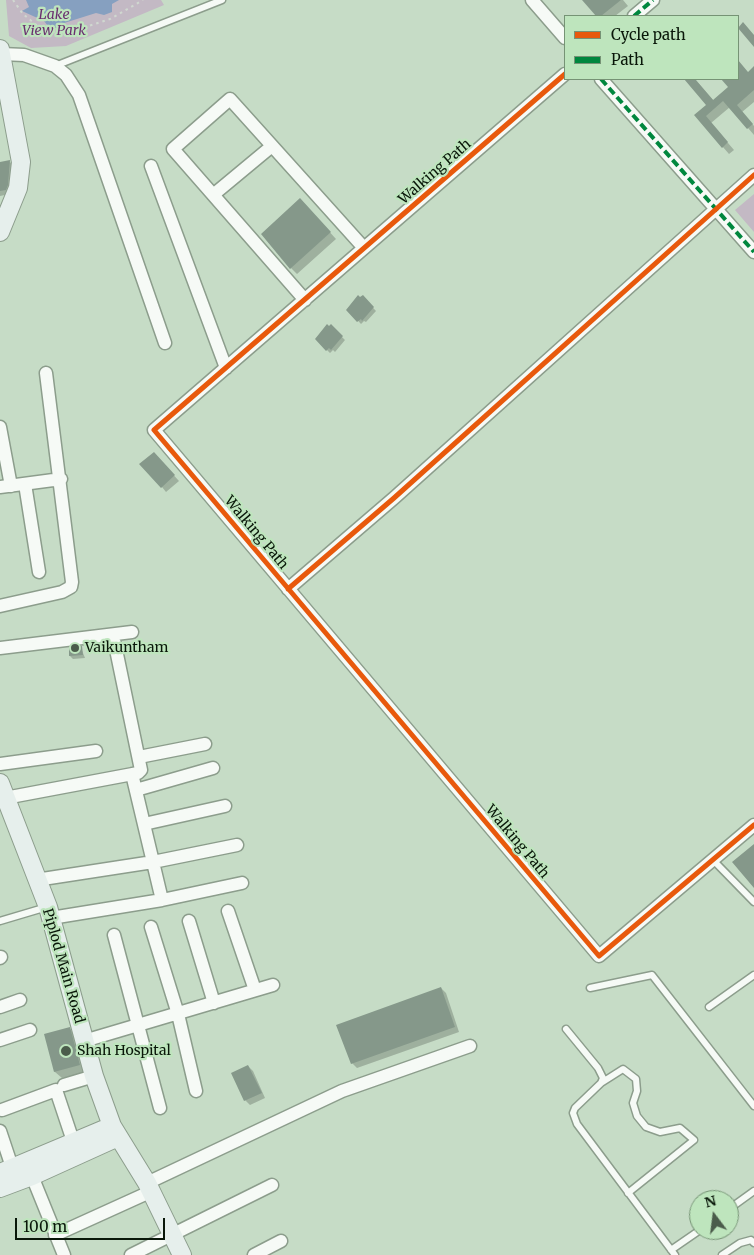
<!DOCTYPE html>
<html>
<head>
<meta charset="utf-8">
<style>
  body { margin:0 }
  #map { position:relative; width:754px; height:1255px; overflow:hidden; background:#c6dcc6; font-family:Merriweather,serif }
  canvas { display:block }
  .legend { position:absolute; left:564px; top:15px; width:175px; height:65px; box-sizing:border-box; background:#bee5bd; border:1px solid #769375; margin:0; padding:6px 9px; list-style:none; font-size:15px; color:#091709 }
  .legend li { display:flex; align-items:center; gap:10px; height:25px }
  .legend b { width:25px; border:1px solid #769375 }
  .north { position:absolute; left:689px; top:1190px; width:50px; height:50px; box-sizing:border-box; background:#bee5bd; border:1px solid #769375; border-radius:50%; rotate:345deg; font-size:14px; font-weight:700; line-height:20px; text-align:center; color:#091709 }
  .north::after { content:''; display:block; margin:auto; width:18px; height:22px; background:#4b5c4b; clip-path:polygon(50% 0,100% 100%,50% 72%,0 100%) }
  .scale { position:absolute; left:15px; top:1218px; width:150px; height:22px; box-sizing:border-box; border:2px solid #091709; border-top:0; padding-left:6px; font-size:15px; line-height:18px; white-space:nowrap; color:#091709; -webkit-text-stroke:4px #bee5bd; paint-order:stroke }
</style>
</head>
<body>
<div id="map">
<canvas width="754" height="1255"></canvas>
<ul class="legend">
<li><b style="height:6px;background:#e8590c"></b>Cycle path</li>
<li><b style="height:6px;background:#00873e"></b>Path</li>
</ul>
<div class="north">N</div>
<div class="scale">100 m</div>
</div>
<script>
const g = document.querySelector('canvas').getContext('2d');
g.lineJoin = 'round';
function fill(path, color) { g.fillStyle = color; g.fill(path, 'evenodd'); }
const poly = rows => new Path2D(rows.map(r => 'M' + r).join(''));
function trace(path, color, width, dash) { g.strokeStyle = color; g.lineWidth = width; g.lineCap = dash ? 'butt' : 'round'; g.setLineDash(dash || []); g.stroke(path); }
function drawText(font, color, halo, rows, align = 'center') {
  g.font = font + ' Merriweather,serif'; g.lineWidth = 4.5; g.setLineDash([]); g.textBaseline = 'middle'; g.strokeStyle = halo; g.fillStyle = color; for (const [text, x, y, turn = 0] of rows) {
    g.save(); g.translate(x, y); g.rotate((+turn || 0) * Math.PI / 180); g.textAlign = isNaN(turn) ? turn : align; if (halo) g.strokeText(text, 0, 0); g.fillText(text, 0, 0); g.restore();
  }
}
fill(poly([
  [6,0,161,0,164,5,66,46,31,48,9,36],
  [754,194,754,232,735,210]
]), '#c3b9c4');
fill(poly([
  [26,0,119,0,112,4,112,12,104,15,96,13,61,24,60,29,48,26,44,21,22,11,29,7]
]), '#86a0c0');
fill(poly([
  [584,0,623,0,628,6,615,16,598,16],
  [738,61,748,73,754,68,754,102,742,112,754,126,754,135,730,107,711,123,734,150,729,154,695,115,708,105,685,79,695,79,714,101,730,88,723,79,738,79],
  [9,161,14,166,10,194,0,196,0,163],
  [306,206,336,239,297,274,291,268],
  [363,297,376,311,366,322,364,321,361,324,348,310],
  [331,326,345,340,335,352,333,350,330,353,316,339],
  [158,458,179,481,166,492,162,487],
  [81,648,85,658,73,659,70,656,70,649],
  [441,988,446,993,459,1032,357,1068,352,1063],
  [69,1028,76,1035,86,1072,62,1078,55,1072,45,1035],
  [248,1066,253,1071,265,1098,250,1105,245,1100]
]), '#0003');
fill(poly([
  [582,0,621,0,601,16,596,16],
  [743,22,754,35,754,47,738,28],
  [738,60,748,72,754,66,754,90,737,105,753,124,747,129,723,101,706,116,728,142,722,148,694,115,706,105,684,79,695,79,713,100,728,87,721,79,738,79],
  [10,160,8,185,6,190,0,191,0,162],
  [300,198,331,232,290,269,261,234],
  [358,295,360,297,363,295,374,307,362,321,361,319,357,322,346,310],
  [327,324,329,326,331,324,343,336,331,350,329,348,326,351,315,339],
  [154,452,175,475,161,488,139,464],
  [82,646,83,655,69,656,69,648],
  [754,844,754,888,732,862],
  [441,987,455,1027,351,1064,336,1025],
  [70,1027,80,1065,54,1072,44,1034],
  [248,1065,262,1093,244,1101,231,1073]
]), '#85988a');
const lane = poly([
  [55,66,222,0],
  [713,860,754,902],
  [0,921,47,907],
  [590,988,652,975,754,1106],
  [709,1007,754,975],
  [566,1029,598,1068,603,1078,601,1083,575,1108,573,1113,577,1124,675,1255],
  [601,1083,623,1069,636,1079,637,1091,633,1103,637,1116,646,1127,660,1132,680,1128,694,1140,628,1193],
  [729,1209,754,1191],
  [671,1250,700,1230],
  [722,1255,740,1243,751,1240,754,1243]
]);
const street = poly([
  [532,0,565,38],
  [634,16,653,0],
  [2,54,24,55,55,66,66,75,79,95,165,343],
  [565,74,154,430,599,956,754,825],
  [601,79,754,252],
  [151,166,226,368],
  [213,195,272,146],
  [305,300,173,149,230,99,364,248],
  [0,427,11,486],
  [25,484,39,572],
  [0,487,61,479],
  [288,589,394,498,754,175],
  [0,606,62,592,71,587,72,582,46,373],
  [0,648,132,632],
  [139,757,205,744],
  [0,764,96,751],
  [132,774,162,900],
  [136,790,213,768],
  [5,798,138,773,141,770,113,635],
  [144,824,225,806],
  [36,880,153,862,237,845],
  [228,911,255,990],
  [51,918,162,900,242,883],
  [189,921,214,1003],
  [151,927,178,1014,196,1091],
  [114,935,160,1108],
  [0,958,1,957],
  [0,1007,20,1000],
  [0,1040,30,1030],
  [84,1041,273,985],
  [64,1085,94,1076],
  [2,1110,56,1090,73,1141],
  [0,1131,12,1167],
  [32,1176,64,1255],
  [147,1183,342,1091,470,1046],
  [55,1235,152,1191],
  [131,1255,272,1185],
  [254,1255,281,1241]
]);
const secondary = poly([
  [0,49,21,162,18,188,0,232],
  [0,783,48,907,94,1076,112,1126,147,1183,182,1255],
  [0,1173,112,1126],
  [0,1188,32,1176,118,1137]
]);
trace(lane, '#8c9d8c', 9);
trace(street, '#8c9d8c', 15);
trace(secondary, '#8c9d8c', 20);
trace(poly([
  [13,0,23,14,40,28,55,32,67,33,110,19,143,0]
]), '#d0d8d0', 2, [2.5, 4]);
trace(lane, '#f6faf6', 6);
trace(street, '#f6faf6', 12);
trace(secondary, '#e6efec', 18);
trace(poly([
  [634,16,653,0],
  [601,79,754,252]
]), '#00873e', 4, [8, 4]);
trace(poly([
  [565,74,154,430,599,956,754,825],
  [288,589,394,498,754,175]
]), '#e8590c', 5);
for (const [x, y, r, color] of [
  [75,648,5,"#4b5c4b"],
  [66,1051,6,"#4b5c4b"]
]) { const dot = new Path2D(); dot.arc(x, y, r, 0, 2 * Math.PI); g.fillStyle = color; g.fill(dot); trace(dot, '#bee5bd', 2); }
drawText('italic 14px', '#6a2f6f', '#bee5bd', [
  ["Lake",54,15],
  ["View Park",54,31]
]);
drawText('14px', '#091709', '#bee5bd', [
  ["Walking Path",435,172,-41],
  ["Walking Path",256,533,50],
  ["Walking Path",517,842,50],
  ["Piplod Main Road",63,966,74]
]);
drawText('14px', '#091709', '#bee5bd', [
  ["Vaikuntham",85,648],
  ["Shah Hospital",77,1051]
], 'left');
</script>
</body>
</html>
